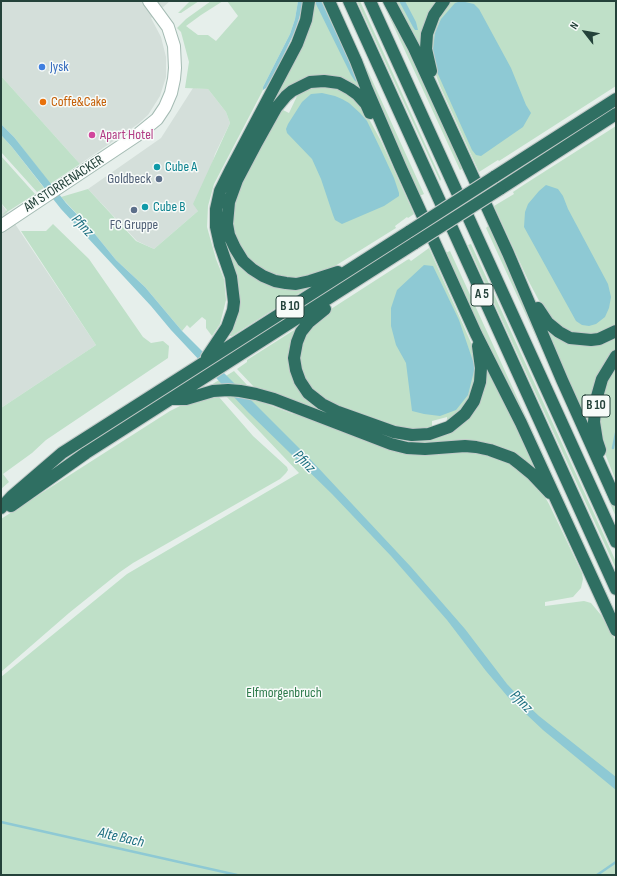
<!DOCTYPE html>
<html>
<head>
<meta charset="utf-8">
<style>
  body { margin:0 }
  #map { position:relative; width:617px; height:876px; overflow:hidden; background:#e6efeb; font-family:"Sofia Sans Condensed",sans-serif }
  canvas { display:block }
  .frame { position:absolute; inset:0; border:2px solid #24423a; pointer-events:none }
  .north { position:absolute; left:565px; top:12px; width:40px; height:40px; -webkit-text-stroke:3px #f7fbf9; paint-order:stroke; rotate:301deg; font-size:11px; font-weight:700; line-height:16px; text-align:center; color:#24423a }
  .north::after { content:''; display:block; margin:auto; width:14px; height:18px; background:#24423a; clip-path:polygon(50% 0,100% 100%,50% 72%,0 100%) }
</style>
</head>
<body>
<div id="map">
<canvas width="617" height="876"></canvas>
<div class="frame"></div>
<div class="north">N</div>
</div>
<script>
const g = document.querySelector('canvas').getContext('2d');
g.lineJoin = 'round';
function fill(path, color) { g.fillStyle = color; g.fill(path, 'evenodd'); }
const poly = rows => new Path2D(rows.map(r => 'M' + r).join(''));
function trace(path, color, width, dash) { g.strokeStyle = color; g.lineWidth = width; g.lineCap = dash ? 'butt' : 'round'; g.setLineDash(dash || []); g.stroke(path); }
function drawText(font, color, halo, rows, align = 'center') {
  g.font = font + ' "Sofia Sans Condensed",sans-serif'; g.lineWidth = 3; g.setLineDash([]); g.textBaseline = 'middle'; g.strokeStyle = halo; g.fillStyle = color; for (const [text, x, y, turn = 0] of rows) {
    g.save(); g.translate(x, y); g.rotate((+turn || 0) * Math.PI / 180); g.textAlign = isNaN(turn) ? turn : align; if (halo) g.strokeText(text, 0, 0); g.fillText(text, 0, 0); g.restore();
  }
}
fill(poly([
  [1,1,170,1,151,18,161,37,166,57,166,77,160,96,148,115,138,124,80,164,1,76],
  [193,88,208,89,226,112,230,123,215,154,198,211,154,249,137,241,88,189,161,138],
  [1,203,96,345,1,408]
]), '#d4dfda');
fill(poly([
  [190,1,199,1,181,13,178,13],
  [211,1,223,1,201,15,186,26,198,35,208,35,216,41,238,16,227,1,298,1,295,19,290,34,263,87,263,90,214,184,208,206,207,227,216,259,224,279,226,300,220,324,212,336,206,328,206,320,202,317,190,328,187,325,182,331,145,287,116,260,90,228,61,197,88,189,136,241,154,249,198,211,193,204,230,123,226,112,208,89,185,88,189,62,181,32,177,28,186,19],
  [314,1,324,1,365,95,356,89,298,83,225,202,244,268,312,285,232,336,230,336,229,335,237,312,222,237,222,201],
  [332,1,336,1,424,194,417,197],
  [357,1,360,1,441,179,440,181],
  [382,1,385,1,466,167,460,170],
  [394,1,439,1,423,53],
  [449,1,616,1,616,86,499,161,498,160,479,172,440,86,433,67,430,48,435,22],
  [1,76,80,164,50,184,14,137,1,124],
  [313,86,337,87,348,93,362,106,381,141,414,214,408,218,407,217,395,226,396,228,335,266,326,271,295,279,267,273,245,256,233,231,232,214,241,181,287,100,283,110,289,113,298,94],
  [616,126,616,326,597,335,578,335,563,329,545,312,528,280,494,206,514,194,513,192,525,184],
  [1,135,12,147,44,188,37,192,1,152],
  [1,156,35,194,1,216,7,210,1,203],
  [491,223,616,508,616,517,538,341,486,228],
  [53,224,89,259,143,337,151,343,163,341,169,346,168,358,46,440,32,453,3,474,9,482,1,489,1,408,96,345,21,231,46,231],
  [471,244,608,544,616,562,616,569,480,272,468,245],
  [429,248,472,345,477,375,467,404,447,424,447,417,432,421,432,427,438,427,407,430,351,413,313,392,299,366,300,346,311,325,331,309,407,260,409,259,411,261],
  [450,251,615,611,616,624,443,254],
  [302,325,297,384,385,434,460,424,484,363,543,480,526,463,433,445,401,442,281,395,254,387,237,369,247,362,247,360],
  [546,326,551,331,616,337,616,349,607,362,591,436],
  [616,362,616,481,606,456,601,440,598,424,604,386],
  [234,371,248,386,232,384,211,385],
  [226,396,242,397,259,401,293,414,295,412,388,447,463,450,502,458,523,471,542,492,549,504,582,573,583,579,581,588,573,597,545,602,545,606,584,601,591,603,601,615,616,641,616,875,1,875,1,677,127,574,299,473],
  [219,397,253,436,287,467,288,470,286,473,280,479,133,563,120,572,69,613,1,672,1,519,170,411,188,402]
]), '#bfe0c8');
fill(poly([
  [298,1,303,1,302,9,295,31,278,67,266,88,263,90,263,87,290,34,295,19],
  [316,1,321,1,356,75,358,82,355,81,351,75,316,4],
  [399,1,405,1,416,22,418,30,415,30,413,27],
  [461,1,474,4,479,9,511,68,526,105,531,113,523,127,481,156,476,155,472,150,437,72,433,58,433,49,435,33,441,19,455,3],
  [322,93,335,96,342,99,349,103,360,113,367,121,381,150,394,178,399,193,399,196,384,206,342,224,335,220,333,215,321,179,312,159,287,133,286,129,288,124,302,102,311,94],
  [1,124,14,137,66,203,90,228,116,260,145,287,182,331,310,459,411,567,465,629,507,684,523,701,539,716,616,777,616,790,543,730,508,697,486,671,447,620,391,556,332,494,248,412,171,330,151,306,61,209,12,147,1,135],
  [546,185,558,189,563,196,568,209,608,284,611,297,609,308,605,317,596,324,589,326,582,325,576,321,524,227,525,212,528,204,539,191],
  [424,265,433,266,459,320,475,367,468,395,456,410,440,416,424,414,412,411,406,363,396,345,391,326,391,308,397,290]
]), '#8ec9d4');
trace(poly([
  [613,448,616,433],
  [1,822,237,875],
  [597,875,616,862]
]), '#8ec9d4', 2.5);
const secondary = poly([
  [1,226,136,136,157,119,165,107,171,93,174,79,175,68,174,46,168,27,149,1]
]);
const highway = poly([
  [329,1,356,61,366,87,400,166,476,334,521,423,616,630],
  [349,1,616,589],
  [370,1,616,542],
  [389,1,414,48,508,253,562,380,616,500],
  [431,71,426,49,427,34,434,15,444,1],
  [494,177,616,99],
  [500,189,616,114],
  [338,272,310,281,296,284,286,283,275,281,263,276,252,269,243,261,235,248,229,235,227,224,229,202,237,180,256,144,276,108,286,96,292,91,310,82,324,81,339,83,350,89,357,94,366,104,370,113],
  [538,308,548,323,559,332,570,338,591,340,599,339,616,331],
  [325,309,309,322,301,332,297,342,294,358,296,370,300,381,308,393,322,404,338,412,394,432,412,435,429,434,449,427,465,414,474,401,480,382,481,368,478,346],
  [207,357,227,327,233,310,234,302,231,277,220,245,216,227,216,209,220,191,231,169,297,44,306,20,309,1],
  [171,399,186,399,213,391,228,390,240,391,256,394,274,399,391,444,407,448,425,449,465,446,476,447,490,450,512,458,521,465,532,474,550,493],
  [599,452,600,450,597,441,594,422,596,400,602,379,616,356],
  [11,506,86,453,415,243],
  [1,508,12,496,62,453,410,231]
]);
trace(secondary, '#a4bbb3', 14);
trace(highway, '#c2cac8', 14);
trace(secondary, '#fff', 12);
trace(highway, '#2f6f62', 12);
const highwayBridge = poly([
  [410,231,494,177],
  [415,243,500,189]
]);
trace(highwayBridge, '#c2cac8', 14, []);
trace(highwayBridge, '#2f6f62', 12);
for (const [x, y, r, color] of [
  [42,67,4,"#3f7fe0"],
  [43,102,4,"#e8710a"],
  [92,135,4,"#d1479c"],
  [157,167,4,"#0f9aa8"],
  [159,179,4,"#5c6f8a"],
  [145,207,4,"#0f9aa8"],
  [134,210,4,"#5c6f8a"]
]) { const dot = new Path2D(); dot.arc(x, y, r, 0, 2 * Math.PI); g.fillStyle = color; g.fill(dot); trace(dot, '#f7fbf9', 1.5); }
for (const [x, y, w] of [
  [482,295,22],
  [290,307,28],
  [596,406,28]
]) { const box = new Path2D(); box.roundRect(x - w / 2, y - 11, w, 22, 3); g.fillStyle = '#f7fbf9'; g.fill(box); trace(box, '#24423a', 1); }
drawText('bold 13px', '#24423a', null, [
  ["A 5",482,295],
  ["B 10",290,307],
  ["B 10",596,406]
]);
drawText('14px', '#366cbe', '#f7fbf9', [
  ["Jysk",50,67]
], 'left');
drawText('14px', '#c56008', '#f7fbf9', [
  ["Coffe&Cake",51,102]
], 'left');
drawText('14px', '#b23c85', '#f7fbf9', [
  ["Apart Hotel",100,135]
], 'left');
drawText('14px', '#0d838f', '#f7fbf9', [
  ["Cube A",165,167],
  ["Cube B",153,207]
], 'left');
drawText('14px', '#4e5e75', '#f7fbf9', [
  ["Goldbeck",151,179],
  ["FC Gruppe",134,225,"center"]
], 'right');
drawText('14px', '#24423a', '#f7fbf9', [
  ["AM STORRENACKER",64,184,-33]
]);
drawText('14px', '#2d7a4b', '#f7fbf9', [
  ["Elfmorgenbruch",284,693]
]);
drawText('italic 15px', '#1c6f80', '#f7fbf9', [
  ["Pfinz",82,226,47],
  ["Pfinz",304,462,46],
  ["Pfinz",521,702,45],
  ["Alte Bach",121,838,13]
]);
</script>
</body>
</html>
